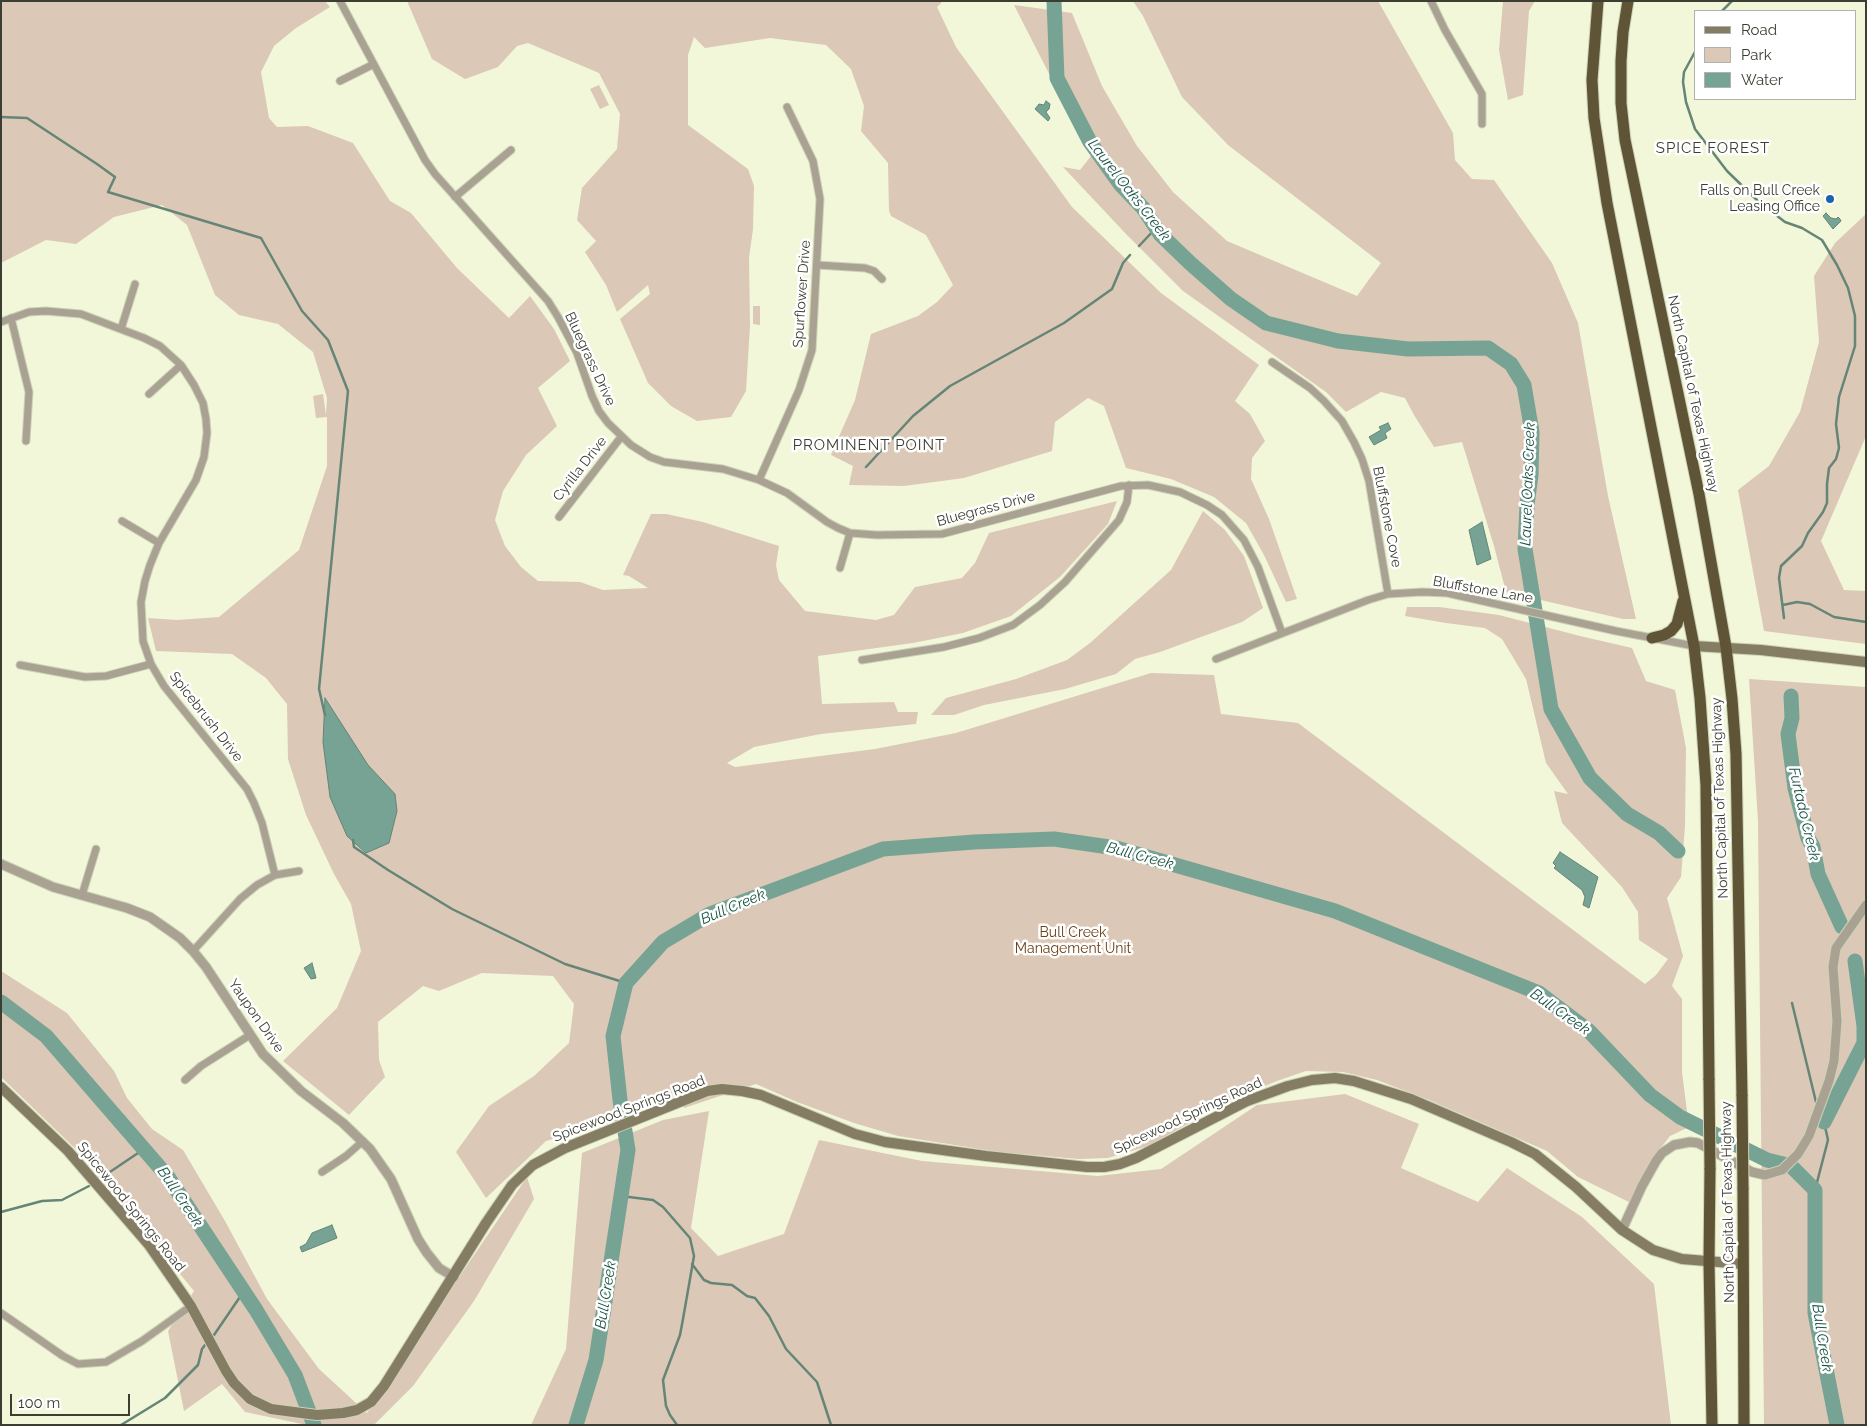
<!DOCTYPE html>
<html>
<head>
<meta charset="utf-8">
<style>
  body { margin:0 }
  #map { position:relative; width:1867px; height:1426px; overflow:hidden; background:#f1f7d8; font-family:Raleway,sans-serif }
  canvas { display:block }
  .frame { position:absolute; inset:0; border:2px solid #3c3e32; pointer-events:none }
  .legend { position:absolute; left:1694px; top:10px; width:162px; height:90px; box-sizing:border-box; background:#fff; border:1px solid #b1b2ad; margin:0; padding:6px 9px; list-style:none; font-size:15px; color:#3c3e32 }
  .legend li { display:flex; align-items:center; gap:10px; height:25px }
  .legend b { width:25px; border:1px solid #b1b2ad }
  .scale { position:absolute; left:10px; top:1394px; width:120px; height:22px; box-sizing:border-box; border:2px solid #3c3e32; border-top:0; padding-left:6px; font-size:15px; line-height:18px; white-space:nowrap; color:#3c3e32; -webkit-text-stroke:4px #fff; paint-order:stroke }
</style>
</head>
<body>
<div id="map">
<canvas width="1867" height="1426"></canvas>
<div class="frame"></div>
<ul class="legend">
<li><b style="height:6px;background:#857c64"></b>Road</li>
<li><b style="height:14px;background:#dcc8b7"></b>Park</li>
<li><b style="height:14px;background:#77a394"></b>Water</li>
</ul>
<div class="scale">100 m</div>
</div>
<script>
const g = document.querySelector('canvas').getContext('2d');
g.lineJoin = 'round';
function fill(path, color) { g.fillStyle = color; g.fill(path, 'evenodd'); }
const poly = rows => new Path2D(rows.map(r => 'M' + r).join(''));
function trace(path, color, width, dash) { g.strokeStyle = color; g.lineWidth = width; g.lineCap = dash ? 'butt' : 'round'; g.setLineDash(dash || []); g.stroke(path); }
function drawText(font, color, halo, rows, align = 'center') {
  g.font = font + ' Raleway,sans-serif'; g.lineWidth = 5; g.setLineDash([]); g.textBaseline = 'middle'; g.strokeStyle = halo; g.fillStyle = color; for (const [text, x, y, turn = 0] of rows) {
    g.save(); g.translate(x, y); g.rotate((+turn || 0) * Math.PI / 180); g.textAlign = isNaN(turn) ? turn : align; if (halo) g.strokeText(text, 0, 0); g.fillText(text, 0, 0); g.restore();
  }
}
fill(poly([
  [1,1,325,1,330,7,296,28,274,46,261,72,269,118,277,127,308,126,353,143,390,201,411,213,457,268,509,318,530,296,554,329,570,361,538,388,557,426,526,455,503,491,495,520,505,546,521,567,538,581,580,582,603,590,648,588,629,576,623,575,651,514,666,514,703,522,779,546,776,565,779,580,805,611,876,620,894,615,915,587,962,578,975,563,989,533,1117,501,1108,524,1060,577,1011,616,963,633,913,643,818,656,822,704,894,702,898,712,918,712,916,724,821,734,754,747,727,763,735,767,875,749,956,733,1151,673,1214,675,1221,714,1298,723,1645,984,1656,975,1668,959,1639,940,1638,912,1622,887,1562,823,1554,791,1568,794,1546,763,1526,679,1502,639,1485,628,1446,623,1405,616,1407,607,1439,607,1499,615,1580,636,1632,648,1646,681,1675,690,1686,748,1685,826,1681,877,1667,898,1683,956,1672,986,1682,999,1682,1072,1689,1127,1670,1136,1653,1158,1631,1203,1578,1177,1547,1151,1429,1100,1377,1080,1343,1072,1306,1071,1277,1081,1229,1101,1148,1146,1108,1158,1079,1159,999,1152,898,1136,854,1123,797,1102,756,1084,684,1108,685,1092,629,1117,546,1141,486,1198,456,1152,489,1106,534,1076,569,1043,574,1004,553,976,482,973,439,991,423,986,378,1022,379,1060,385,1077,349,1115,283,1061,337,1008,361,951,351,904,334,874,306,815,288,759,287,704,266,678,232,654,156,651,148,618,177,620,219,617,299,550,327,466,327,417,316,418,313,396,323,394,326,415,327,398,313,352,278,324,239,315,215,295,187,225,162,205,114,217,76,244,46,240,1,263],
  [407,1,943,1,937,7,956,47,1072,207,1161,293,1259,365,1235,401,1250,414,1265,441,1252,458,1251,479,1269,519,1297,599,1286,602,1264,555,1246,523,1214,497,1171,479,1126,468,1104,406,1088,398,1055,422,1052,451,964,478,904,486,849,485,853,466,831,455,855,400,871,334,918,316,937,302,953,285,926,235,891,216,889,211,888,163,861,131,864,106,851,69,826,45,770,38,705,48,694,37,688,55,688,125,748,169,754,186,753,229,749,258,750,326,746,391,731,417,697,421,671,406,648,383,620,319,650,294,648,285,617,312,606,285,585,252,596,241,577,220,582,188,617,149,620,114,599,73,528,43,517,46,498,67,465,79,432,59],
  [1133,1,1378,1,1453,133,1455,160,1472,179,1494,180,1552,263,1578,323,1608,496,1636,619,1623,619,1506,592,1494,546,1462,442,1434,447,1414,415,1405,398,1381,392,1346,412,1326,392,1183,291,1126,234,1063,167,1080,170,1091,156,1014,5,1072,13,1102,86,1137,146,1173,192,1227,241,1357,296,1381,263,1228,145,1182,97,1143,16],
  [1503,1,1535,1,1529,11,1523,95,1508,100,1499,50],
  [599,85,609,105,600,109,590,89],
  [1866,214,1866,436,1821,541,1844,590,1866,591,1866,644,1764,631,1738,490,1769,466,1800,412,1819,342,1814,276,1835,243],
  [753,306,760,306,760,325,753,324],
  [1203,511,1225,530,1244,556,1263,608,1242,622,1160,652,1135,659,1116,674,1065,689,984,705,954,715,931,715,946,698,1016,679,1067,660,1090,643,1171,570],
  [1749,679,1866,687,1866,1425,1764,1425,1758,821],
  [1,971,67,1013,114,1071,127,1098,152,1129,183,1150,225,1221,267,1299,319,1369,367,1413,527,1177,534,1199,474,1301,413,1386,374,1425,307,1425,245,1412,222,1384,184,1411,168,1331,194,1291,85,1158,1,1077],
  [1345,1094,1419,1124,1401,1168,1478,1202,1507,1168,1582,1217,1654,1284,1671,1425,531,1425,566,1349,582,1153,663,1120,709,1111,691,1228,718,1256,784,1234,819,1140,922,1161,1098,1176,1161,1169,1257,1105]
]), '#dcc8b7');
const water = poly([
  [1046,101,1050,104,1049,109,1046,112,1050,118,1048,121,1035,109,1039,104,1044,105,1046,101],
  [1826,213,1831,218,1836,219,1838,217,1840,219,1841,221,1833,229,1823,216,1826,213],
  [1388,423,1391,429,1385,433,1387,438,1374,445,1369,437,1381,430,1379,427,1388,423],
  [1482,522,1491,559,1477,565,1469,530,1482,522],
  [325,698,368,765,395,794,397,811,389,843,366,853,347,836,330,797,323,742,325,698],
  [1560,852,1598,877,1589,908,1583,905,1585,897,1582,890,1554,868,1556,866,1553,863,1560,852],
  [312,963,316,978,311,979,304,968,312,963],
  [332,1225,337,1238,302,1252,300,1247,306,1244,312,1233,332,1225]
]);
fill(water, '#77a394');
trace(water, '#658577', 1);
trace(poly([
  [1722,11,1732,1],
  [1696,50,1684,72,1683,82,1686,102,1695,129,1727,171,1759,202,1785,222,1802,228,1822,240,1837,265,1848,288,1855,316,1855,346,1839,397,1836,424,1839,448,1836,459,1829,468,1827,484,1827,503,1823,512,1808,533,1802,546,1781,566,1779,578,1784,618],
  [1,117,27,118,97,164,115,177,108,192,261,238,302,311,328,340,348,391,319,689,325,715],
  [1139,246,1156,228],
  [866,467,913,416,950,386,1064,323,1112,289,1123,263,1130,255],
  [1783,605,1797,602,1810,604,1834,617,1866,622],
  [353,840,354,847,388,870,452,909,565,964,626,983],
  [1792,1003,1816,1102],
  [1864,1033,1866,1032],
  [101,1178,144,1149],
  [1815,1190,1828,1140,1824,1122],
  [621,1196,653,1200,663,1207,690,1238,694,1256,683,1319,680,1335,663,1380,666,1406,670,1415,677,1425],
  [1,1212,42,1201,62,1200,89,1186],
  [692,1264,704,1280,711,1283,732,1285,747,1296,755,1298,769,1316,786,1349,817,1382,831,1425],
  [214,1335,244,1291],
  [121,1425,165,1398,198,1365,202,1349,205,1345]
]), '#658577', 2.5);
trace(poly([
  [1054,1,1057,78,1090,142,1120,184,1143,208,1160,234,1190,263,1231,299,1266,323,1338,341,1408,349,1488,348,1511,364,1524,385,1532,432,1531,475,1527,505,1525,549,1551,709,1590,778,1627,814,1659,833,1678,851],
  [1791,696,1792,718,1788,734,1795,788,1808,838,1813,847,1818,874,1842,927],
  [1,1002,46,1036,168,1177,256,1310,295,1375,314,1425],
  [1824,1122,1864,1043,1864,1026,1855,961],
  [576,1425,596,1360,628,1150,620,1100,613,1036,626,983,663,942,710,914,883,849,974,842,1054,839,1116,848,1335,911,1539,993,1589,1031,1650,1095,1680,1117,1767,1160,1791,1166,1815,1190,1815,1313,1837,1425]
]), '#77a394', 15);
const minor = poly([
  [340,1,425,160,435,174,548,301,558,317,577,353,592,396,599,411,608,423,631,445,650,457,664,462,723,469,759,480,787,493,827,522,838,528,850,533,877,535,942,534,1121,486,1148,485,1180,492,1207,505,1222,515,1244,540,1258,567,1282,633],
  [1431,1,1445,30,1482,94,1482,124],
  [340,81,372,65],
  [455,197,511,150],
  [817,265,865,268,874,271,882,279],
  [11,318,29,392,26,441],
  [1,322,29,312,46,311,81,314,144,338,160,346,181,365,194,385,203,403,206,419,207,433,204,457,196,480,159,543,150,565,145,581,141,602,143,641,151,664,164,686,247,789,254,803,262,823,275,875],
  [121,329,135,284],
  [1272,362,1310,388,1324,401,1342,421,1354,442,1362,459,1369,481,1388,594],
  [149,394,181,365],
  [759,480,799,390,812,350,820,199,813,161,787,107],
  [559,517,621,437],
  [122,521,159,543],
  [840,568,850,533],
  [1216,659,1368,600,1388,594,1422,592,1447,593,1616,631,1694,646],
  [862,660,944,647,979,638,1013,625,1040,605,1065,582,1119,520,1127,502,1129,485],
  [20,665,85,677,106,676,151,664],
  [82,895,96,849],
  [193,951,240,899,257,885,275,875,299,871],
  [185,1080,201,1066,250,1035],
  [322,1172,346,1156,363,1141],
  [1,1313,63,1356,78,1364,106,1362,142,1341,191,1306]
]);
const tertiary = poly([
  [1,864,53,887,127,908,150,917,180,938,193,951,206,967,263,1054,301,1091,343,1123,370,1149,391,1179,418,1239,427,1253,439,1268,454,1277],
  [1622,1230,1642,1186,1656,1161,1662,1153,1674,1145,1690,1142,1698,1143,1752,1172,1765,1175,1782,1170,1798,1154,1809,1136,1829,1081,1834,1061,1837,1021,1833,967,1836,948,1866,905]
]);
const secondary = poly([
  [1694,646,1761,650,1866,662],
  [1,1087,68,1151,149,1245,191,1306,226,1371,234,1383,250,1399,271,1409,317,1415,343,1413,357,1410,371,1402,384,1386,486,1223,512,1185,533,1165,565,1148,707,1091,722,1089,742,1091,761,1095,855,1134,885,1142,986,1156,1087,1167,1104,1167,1120,1164,1136,1158,1247,1101,1288,1086,1312,1080,1335,1078,1354,1081,1411,1099,1511,1142,1535,1154,1576,1187,1622,1230,1653,1250,1682,1259,1743,1264]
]);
const trunk = poly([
  [1598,1,1592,80,1594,118,1607,203,1694,646,1700,698,1706,785,1709,1080],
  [1628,1,1623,32,1621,61,1621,103,1625,140,1699,494,1726,647,1732,699,1736,754,1742,1096],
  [1652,638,1664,635,1671,631,1677,624,1683,601],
  [1710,1168,1709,1262,1712,1425],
  [1743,1188,1744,1425]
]);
trace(minor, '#cdd2b7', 9);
trace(tertiary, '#cdd2b7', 11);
trace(secondary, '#cdd2b7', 12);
trace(trunk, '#cdd2b7', 13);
trace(minor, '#a9a293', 7);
trace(tertiary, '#a9a293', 9);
trace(secondary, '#857c64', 10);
trace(trunk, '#605436', 11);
const trunkBridge = poly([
  [1709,1080,1710,1168],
  [1742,1096,1743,1188]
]);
trace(trunkBridge, '#cdd2b7', 13, []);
trace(trunkBridge, '#605436', 11);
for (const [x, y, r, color] of [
  [1830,199,5,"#1c62b2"]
]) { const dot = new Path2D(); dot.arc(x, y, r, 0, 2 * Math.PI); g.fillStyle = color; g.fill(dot); trace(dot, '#fff', 2); }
drawText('14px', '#3c3e32', '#fff', [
  ["Falls on Bull Creek",1820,191],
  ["Leasing Office",1820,207]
], 'right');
drawText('14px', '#3c3e32', '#fff', [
  ["Spurflower Drive",802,294,-86],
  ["Bluegrass Drive",590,359,65],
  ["North Capital of Texas Highway",1693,394,78],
  ["Cyrilla Drive",580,469,-52],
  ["Bluegrass Drive",986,509,-15],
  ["Bluffstone Cove",1387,517,79],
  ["Bluffstone Lane",1483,590,10],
  ["Spicebrush Drive",206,717,52],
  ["North Capital of Texas Highway",1720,798,-92],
  ["Yaupon Drive",256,1016,55],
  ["Spicewood Springs Road",629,1109,-21],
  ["Spicewood Springs Road",1188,1116,-25],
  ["North Capital of Texas Highway",1728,1202,-91],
  ["Spicewood Springs Road",131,1207,51]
]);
drawText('14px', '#6c4116', '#fff', [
  ["Bull Creek",1073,933],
  ["Management Unit",1073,949]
]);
g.letterSpacing = '1px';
drawText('15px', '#3c3e32', '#fff', [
  ["SPICE FOREST",1713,148],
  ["PROMINENT POINT",869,445]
]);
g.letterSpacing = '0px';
drawText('italic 15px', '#185343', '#fff', [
  ["Laurel Oaks Creek",1129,190,52],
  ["Laurel Oaks Creek",1528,484,-88],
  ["Furtado Creek",1804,814,77],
  ["Bull Creek",1140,856,15],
  ["Bull Creek",733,907,-23],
  ["Bull Creek",1560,1012,35],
  ["Bull Creek",180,1197,56],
  ["Bull Creek",606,1295,-81],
  ["Bull Creek",1822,1338,81]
]);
</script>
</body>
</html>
